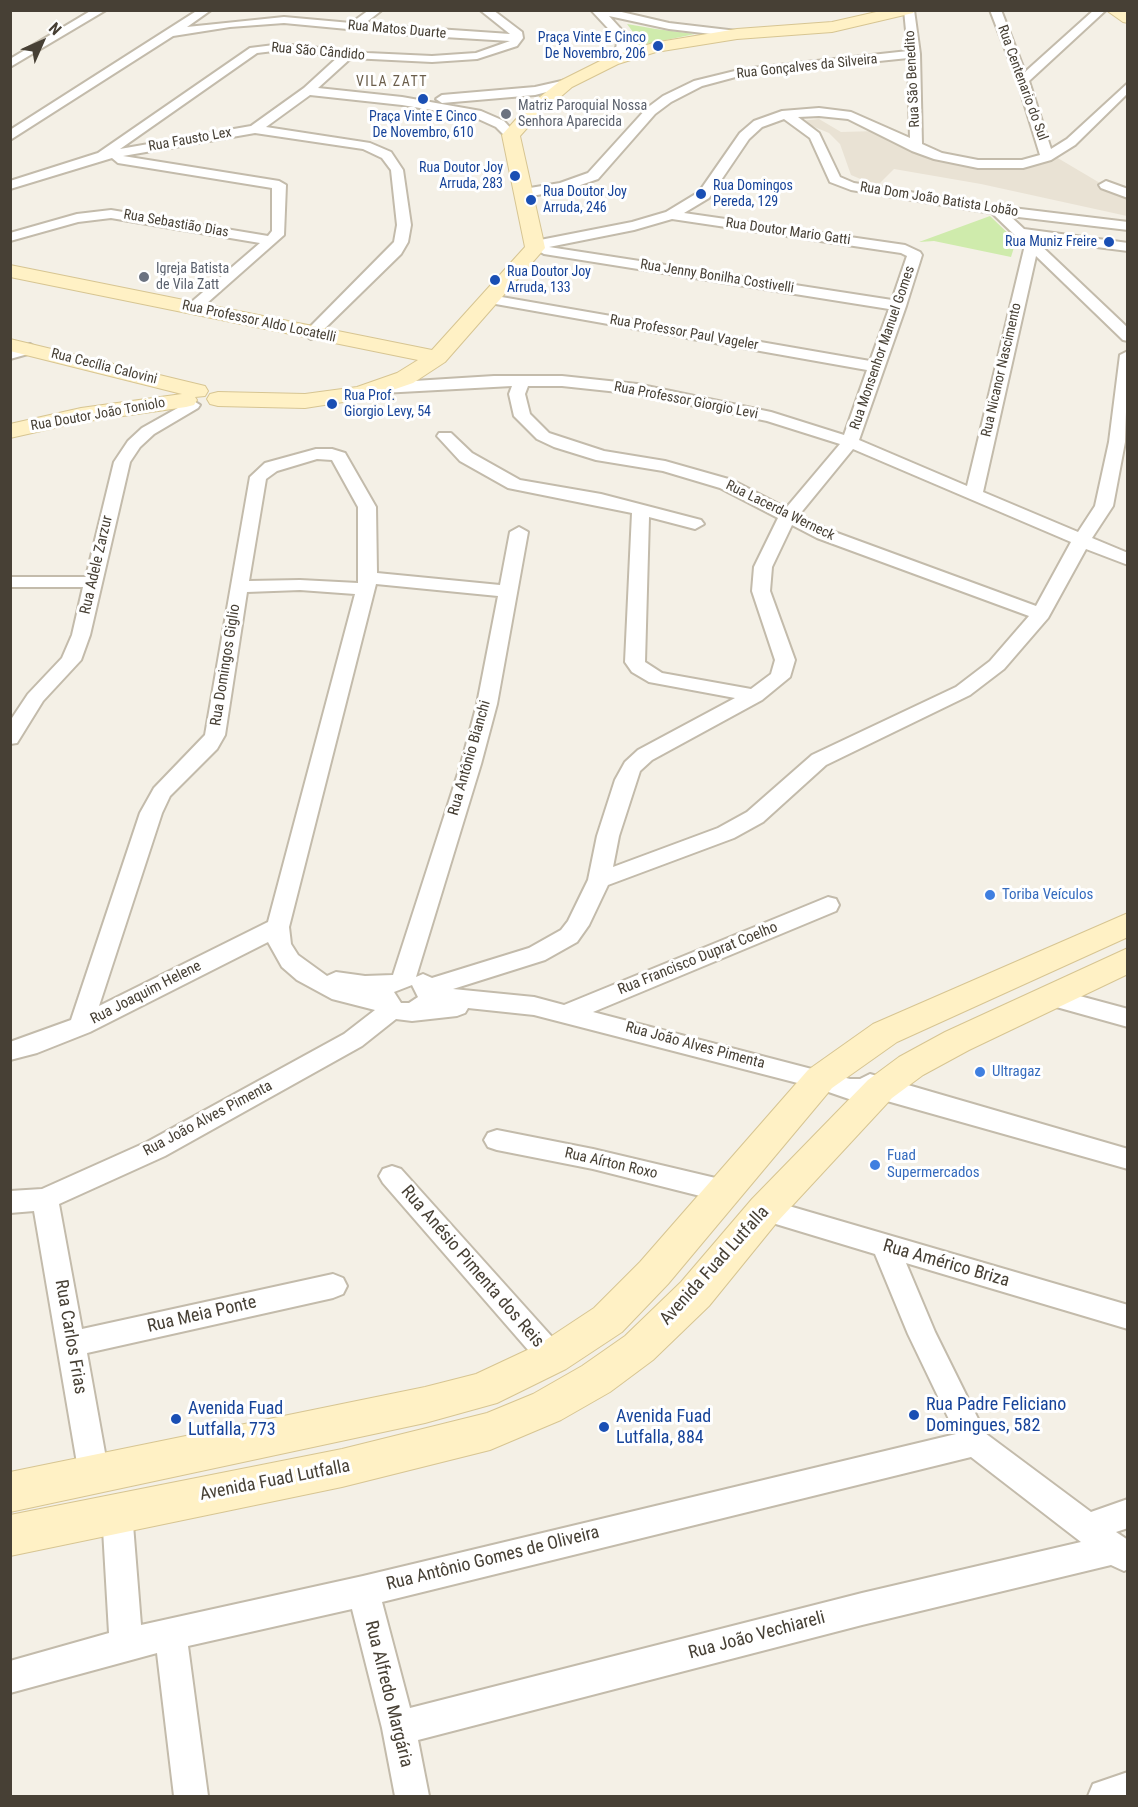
<!DOCTYPE html>
<html>
<head>
<meta charset="utf-8">
<style>
  body { margin:0 }
  #map { position:relative; width:1138px; height:1807px; overflow:hidden; background:#f4f0e6; font-family:"Roboto Condensed",sans-serif }
  canvas { display:block }
  .frame { position:absolute; inset:0; border:12px solid #474035; pointer-events:none }
  .north { position:absolute; left:12px; top:12px; width:60px; height:60px; -webkit-text-stroke:4px #fff; paint-order:stroke; rotate:45deg; font-size:16px; font-weight:700; line-height:24px; text-align:center; color:#474035 }
  .north::after { content:''; display:block; margin:auto; width:21px; height:27px; background:#474035; clip-path:polygon(50% 0,100% 100%,50% 72%,0 100%) }
</style>
</head>
<body>
<div id="map">
<canvas width="1138" height="1807"></canvas>
<div class="frame"></div>
<div class="north">N</div>
</div>
<script>
const g = document.querySelector('canvas').getContext('2d');
g.lineJoin = 'round';
function fill(path, color) { g.fillStyle = color; g.fill(path, 'evenodd'); }
const poly = rows => new Path2D(rows.map(r => 'M' + r).join(''));
function trace(path, color, width, dash) { g.strokeStyle = color; g.lineWidth = width; g.lineCap = dash ? 'butt' : 'round'; g.setLineDash(dash || []); g.stroke(path); }
function drawText(font, color, halo, rows, align = 'center') {
  g.font = font + ' "Roboto Condensed",sans-serif'; g.lineWidth = 6; g.setLineDash([]); g.textBaseline = 'middle'; g.strokeStyle = halo; g.fillStyle = color; for (const [text, x, y, turn = 0] of rows) {
    g.save(); g.translate(x, y); g.rotate((+turn || 0) * Math.PI / 180); g.textAlign = isNaN(turn) ? turn : align; if (halo) g.strokeText(text, 0, 0); g.fillText(text, 0, 0); g.restore();
  }
}
fill(poly([
  [819,119,841,132,877,131,919,152,1010,167,1040,164,1056,157,1127,199,1127,216,981,184,894,169,877,186,851,175,840,144,829,133,800,121]
]), '#e9e2d4');
fill(poly([
  [627,24,656,29,695,34,637,46,636,36],
  [990,216,1016,241,1011,257,934,241,919,242]
]), '#cfebac');
const street = poly([
  [92,10,106,10,10,67,10,59,92,10],
  [198,10,211,10,187,27,284,17,351,23,369,10,382,10,364,24,510,34,480,10,493,10,522,32,523,38,517,46,477,59,432,62,351,58,318,88,402,97,481,111,504,121,517,135,515,138,507,138,496,127,474,117,402,105,310,95,266,127,370,143,391,152,403,170,411,225,408,242,401,254,316,337,311,339,303,334,394,242,397,225,391,170,382,158,363,149,255,133,123,156,279,181,286,185,284,235,198,311,193,312,188,311,186,308,188,305,260,243,111,218,78,222,10,241,10,233,77,214,111,210,268,236,272,231,272,188,118,163,112,158,10,189,10,181,98,153,250,48,282,44,367,53,432,56,476,53,510,41,411,35,284,23,230,27,173,36,10,140,10,130,198,10],
  [282,50,339,56,304,88,251,126,120,149,257,53,282,50],
  [591,10,613,10,669,23,737,31,743,34,737,37,669,29,609,16,630,39,626,51,612,64,606,61,616,48,618,39,591,10],
  [904,10,914,10,920,54,922,144,942,153,978,160,1022,160,1040,155,1017,80,990,10,1001,10,1025,72,1094,10,1106,10,1029,81,1051,149,1067,139,1128,83,1128,93,1075,145,1051,160,1023,168,978,168,934,159,912,151,848,119,819,116,798,117,819,133,840,177,854,183,996,206,1128,222,1128,230,1010,216,1024,229,1128,243,1128,251,1034,239,1128,328,1128,341,1123,340,1036,256,983,492,1078,532,1095,506,1109,442,1120,355,1128,351,1125,442,1113,506,1092,538,1128,553,1128,565,1086,549,1048,618,1004,669,970,695,826,765,763,822,734,838,608,885,589,925,577,942,545,960,453,989,534,997,564,1005,828,897,836,899,839,905,836,911,593,1012,850,1079,860,1079,870,1074,1128,1149,1128,1169,880,1099,849,1099,817,1088,534,1015,468,1008,465,1013,457,1016,412,1021,396,1019,362,1046,165,1156,59,1204,82,1329,333,1274,343,1278,347,1286,343,1294,333,1298,87,1353,109,1475,105,1485,94,1489,83,1485,79,1475,34,1211,10,1213,10,1191,42,1189,147,1142,344,1034,375,1010,332,999,297,980,282,967,268,942,90,1032,37,1053,10,1060,10,1042,71,1020,140,813,154,788,205,735,250,477,265,463,316,449,332,449,345,453,376,507,377,573,500,585,510,532,519,527,528,532,497,704,481,764,416,977,423,974,432,978,529,948,561,930,568,921,588,880,597,836,615,780,625,762,638,750,735,698,649,682,632,672,625,662,632,513,508,488,460,461,437,436,439,433,451,433,472,453,520,480,601,494,701,520,704,524,695,529,649,517,645,662,662,673,751,689,771,674,775,660,752,591,754,567,778,518,720,488,663,471,596,460,554,447,537,439,514,416,509,394,512,386,382,393,374,388,382,383,494,376,562,376,637,384,771,412,844,435,867,370,490,303,483,299,490,295,870,361,889,309,544,254,528,245,535,241,632,222,666,212,699,192,740,133,754,121,782,111,819,108,851,112,910,138,908,58,743,75,702,86,671,102,655,114,598,179,563,191,524,197,517,193,524,189,560,183,588,173,647,108,663,96,694,81,743,69,908,51,904,10],
  [784,119,810,138,830,182,851,190,992,213,1025,245,967,486,859,440,906,306,922,255,920,252,905,245,684,213,709,198,749,139,762,127,784,119],
  [672,219,901,253,907,256,892,300,549,247,634,230,672,219],
  [528,386,562,386,637,394,767,421,840,444,786,508,732,480,665,461,604,451,549,433,530,414,525,394,528,386],
  [853,449,1071,542,1036,606,829,530,799,515,853,449],
  [317,459,332,460,358,507,358,583,300,580,249,581,266,479,277,471,317,459],
  [792,525,817,538,1029,616,990,661,956,687,812,755,747,812,718,828,613,867,619,836,640,771,652,760,762,700,790,677,795,660,770,591,772,567,792,525],
  [376,584,498,596,477,704,461,764,393,975,365,976,336,972,327,976,298,955,291,944,289,927,376,584],
  [300,590,355,594,268,922,99,1006,162,813,170,796,217,749,225,735,247,592,300,590],
  [412,985,418,997,409,1003,401,1003,394,992,412,985],
  [566,80,570,82,570,86,535,95,442,103,436,99,442,95,535,87,566,80],
  [1106,181,1128,189,1128,198,1101,188,1099,185,1106,181],
  [30,344,38,349,35,352,10,359,10,350,30,344],
  [192,400,200,405,198,408,154,434,140,447,130,462,90,635,81,660,43,701,17,743,10,744,10,721,28,694,62,658,72,635,83,587,10,587,10,577,86,577,114,462,128,441,142,428,192,400],
  [1050,988,1128,1009,1128,1027,1042,1003,1038,997,1042,991,1050,988],
  [497,1130,593,1149,724,1180,733,1183,737,1191,733,1199,724,1202,593,1169,497,1150,488,1147,484,1140,488,1133,497,1130],
  [392,1166,401,1169,562,1348,566,1357,562,1366,552,1369,542,1366,383,1183,379,1176,383,1169,392,1166],
  [765,1199,1128,1305,1128,1329,906,1263,935,1332,985,1433,1091,1512,1128,1499,1128,1528,1116,1532,1128,1540,1128,1569,1124,1571,1111,1565,862,1625,418,1740,429,1796,395,1796,382,1728,352,1609,188,1646,208,1796,174,1796,157,1653,10,1693,10,1661,109,1633,102,1512,106,1502,117,1498,128,1502,132,1512,141,1625,363,1576,956,1434,908,1334,875,1254,756,1218,752,1210,756,1202,765,1199],
  [971,1457,1081,1542,862,1593,410,1708,382,1602,971,1457],
  [1128,1772,1128,1796,1088,1796,1093,1784,1128,1772]
]);
const secondary = poly([
  [885,10,915,10,913,13,832,32,737,39,656,52,618,64,572,87,537,117,520,136,545,248,445,362,413,383,369,398,305,408,218,406,210,404,207,399,210,394,218,392,305,394,357,387,397,373,418,360,10,277,10,265,432,350,525,247,502,135,525,109,560,81,606,58,653,43,737,29,832,22,885,10],
  [1106,10,1127,10,1128,23,1123,22,1106,10],
  [10,339,205,386,208,391,205,396,195,397,197,400,194,405,186,407,81,422,10,438,10,424,81,408,182,394,10,351,10,339],
  [1128,913,1128,937,897,1042,832,1088,668,1284,622,1332,566,1369,497,1403,425,1423,10,1512,10,1472,425,1387,476,1374,538,1345,594,1308,640,1262,808,1070,873,1024,1128,913],
  [1128,948,1128,974,969,1050,923,1075,892,1098,778,1221,709,1306,653,1360,610,1392,561,1420,490,1450,342,1487,10,1556,10,1515,342,1449,487,1413,533,1394,582,1366,625,1336,681,1282,752,1199,868,1080,899,1057,945,1032,1128,948]
]);
trace(street, '#c3bbab', 4);
trace(secondary, '#d7c592', 2);
fill(street, '#fff');
fill(secondary, '#fff1c5');
for (const [x, y, r, color] of [
  [658,46,6,"#1a4fb4"],
  [423,99,6,"#1a4fb4"],
  [506,114,6,"#6b7280"],
  [515,176,6,"#1a4fb4"],
  [701,194,6,"#1a4fb4"],
  [531,200,6,"#1a4fb4"],
  [1109,242,6,"#1a4fb4"],
  [144,277,6,"#6b7280"],
  [495,280,6,"#1a4fb4"],
  [332,404,6,"#1a4fb4"],
  [990,895,6,"#3f7fe0"],
  [980,1072,6,"#3f7fe0"],
  [875,1165,6,"#3f7fe0"],
  [914,1415,6,"#1a4fb4"],
  [176,1419,6,"#1a4fb4"],
  [604,1427,6,"#1a4fb4"]
]) { const dot = new Path2D(); dot.arc(x, y, r, 0, 2 * Math.PI); g.fillStyle = color; g.fill(dot); trace(dot, '#fff', 2); }
drawText('14px', '#474035', '#fff', [
  ["Rua Matos Duarte",397,30,5],
  ["Rua São Cândido",318,52,5],
  ["Rua Gonçalves da Silveira",807,67,-6],
  ["Rua São Benedito",913,79,-93],
  ["Rua Centenario do Sul",1022,83,70],
  ["Rua Fausto Lex",190,140,-10],
  ["Rua Dom João Batista Lobão",939,200,9],
  ["Rua Sebastião Dias",176,224,10],
  ["Rua Doutor Mario Gatti",788,232,8],
  ["Rua Jenny Bonilha Costivelli",717,277,9],
  ["Rua Professor Aldo Locatelli",259,322,12],
  ["Rua Professor Paul Vageler",684,333,10],
  ["Rua Monsenhor Manuel Gomes",883,348,-71],
  ["Rua Cecília Calovini",104,367,14],
  ["Rua Nicanor Nascimento",1002,370,-77],
  ["Rua Professor Giorgio Levi",686,401,11],
  ["Rua Doutor João Toniolo",98,415,-10],
  ["Rua Lacerda Werneck",780,511,26]
]);
drawText('14px', '#164399', '#fff', [
  ["Praça Vinte E Cinco",646,38,"right"],
  ["De Novembro, 206",646,54,"right"],
  ["Praça Vinte E Cinco",423,117,"center"],
  ["De Novembro, 610",423,133,"center"],
  ["Rua Doutor Joy",503,168,"right"],
  ["Arruda, 283",503,184,"right"],
  ["Rua Domingos",713,186],
  ["Pereda, 129",713,202],
  ["Rua Doutor Joy",543,192],
  ["Arruda, 246",543,208],
  ["Rua Muniz Freire",1097,242,"right"],
  ["Rua Doutor Joy",507,272],
  ["Arruda, 133",507,288],
  ["Rua Prof.",344,396],
  ["Giorgio Levy, 54",344,412]
], 'left');
g.letterSpacing = '1.5px';
drawText('14px', '#6b5e4b', '#fff', [
  ["VILA ZATT",392,82]
]);
g.letterSpacing = '0px';
drawText('14px', '#5b616d', '#fff', [
  ["Matriz Paroquial Nossa",518,106],
  ["Senhora Aparecida",518,122],
  ["Igreja Batista",156,269],
  ["de Vila Zatt",156,285]
], 'left');
drawText('15px', '#474035', '#fff', [
  ["Rua Adele Zarzur",97,565,-77],
  ["Rua Domingos Giglio",226,665,-81],
  ["Rua Antônio Bianchi",470,758,-74],
  ["Rua Francisco Duprat Coelho",698,959,-22],
  ["Rua Joaquim Helene",146,993,-27],
  ["Rua João Alves Pimenta",695,1046,15],
  ["Rua João Alves Pimenta",208,1119,-28],
  ["Rua Aírton Roxo",611,1164,13]
]);
drawText('15px', '#366cbe', '#fff', [
  ["Toriba Veículos",1002,895],
  ["Ultragaz",992,1072],
  ["Fuad",887,1156],
  ["Supermercados",887,1173]
], 'left');
drawText('18px', '#474035', '#fff', [
  ["Rua Américo Briza",946,1264,16],
  ["Avenida Fuad Lutfalla",715,1266,-48],
  ["Rua Anésio Pimenta dos Reis",472,1267,49],
  ["Rua Meia Ponte",202,1315,-13],
  ["Rua Carlos Frias",70,1337,80],
  ["Avenida Fuad Lutfalla",275,1481,-11],
  ["Rua Antônio Gomes de Oliveira",493,1559,-14],
  ["Rua João Vechiareli",757,1636,-15],
  ["Rua Alfredo Margária",388,1694,76]
]);
drawText('18px', '#164399', '#fff', [
  ["Rua Padre Feliciano",926,1405],
  ["Domingues, 582",926,1426],
  ["Avenida Fuad",188,1409],
  ["Lutfalla, 773",188,1430],
  ["Avenida Fuad",616,1417],
  ["Lutfalla, 884",616,1438]
], 'left');
</script>
</body>
</html>
